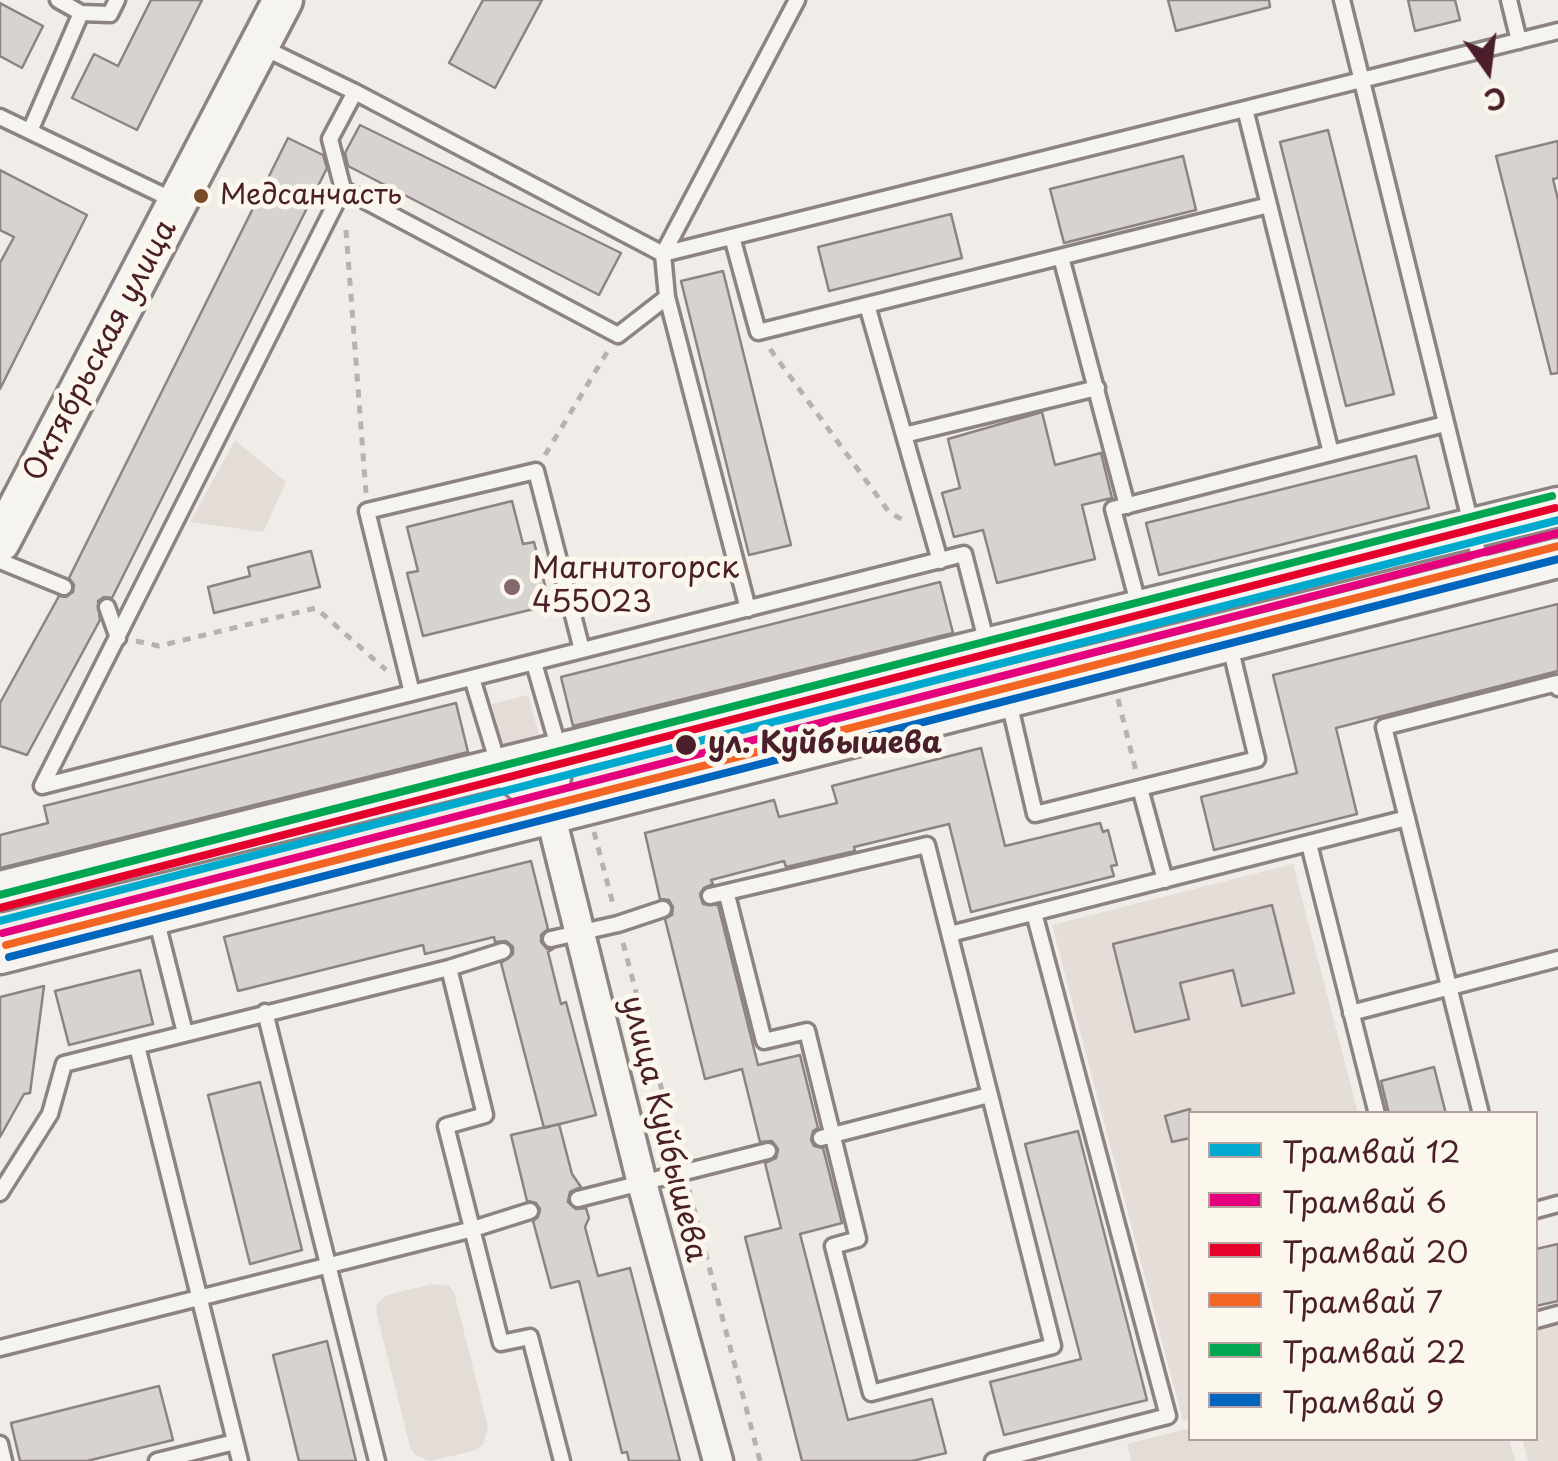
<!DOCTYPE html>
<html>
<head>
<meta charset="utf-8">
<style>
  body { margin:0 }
  #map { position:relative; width:1558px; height:1461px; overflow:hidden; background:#f0ede8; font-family:"Playpen Sans",sans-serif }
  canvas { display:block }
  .legend { position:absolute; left:1188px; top:1111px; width:350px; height:330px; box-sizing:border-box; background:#fbf7ec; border:2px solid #b4a19f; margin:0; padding:12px 18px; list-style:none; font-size:30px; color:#4a1f2b }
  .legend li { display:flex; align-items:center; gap:20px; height:50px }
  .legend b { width:50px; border:2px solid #b4a19f }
  .north { position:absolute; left:1438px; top:20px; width:100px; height:100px; -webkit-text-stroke:8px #fbf7ec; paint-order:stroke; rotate:166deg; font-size:28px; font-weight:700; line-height:40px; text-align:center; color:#4a1f2b }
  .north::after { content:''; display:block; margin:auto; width:35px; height:45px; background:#4a1f2b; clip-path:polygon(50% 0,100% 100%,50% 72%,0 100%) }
</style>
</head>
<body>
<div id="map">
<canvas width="1558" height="1461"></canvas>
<ul class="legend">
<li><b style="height:12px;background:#00a9ce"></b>Трамвай 12</li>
<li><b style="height:12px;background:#e5007d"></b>Трамвай 6</li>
<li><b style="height:12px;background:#e4002b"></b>Трамвай 20</li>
<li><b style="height:12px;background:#f26522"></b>Трамвай 7</li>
<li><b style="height:12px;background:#00a651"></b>Трамвай 22</li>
<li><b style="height:12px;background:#0065bd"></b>Трамвай 9</li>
</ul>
<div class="north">С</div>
</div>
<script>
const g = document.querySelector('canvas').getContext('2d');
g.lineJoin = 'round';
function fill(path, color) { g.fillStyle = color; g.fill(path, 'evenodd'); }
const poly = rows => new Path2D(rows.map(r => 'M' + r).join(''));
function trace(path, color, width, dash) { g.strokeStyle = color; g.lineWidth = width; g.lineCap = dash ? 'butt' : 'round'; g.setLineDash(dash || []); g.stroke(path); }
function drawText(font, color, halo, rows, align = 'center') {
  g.font = font + ' "Playpen Sans",sans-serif'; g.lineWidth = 10; g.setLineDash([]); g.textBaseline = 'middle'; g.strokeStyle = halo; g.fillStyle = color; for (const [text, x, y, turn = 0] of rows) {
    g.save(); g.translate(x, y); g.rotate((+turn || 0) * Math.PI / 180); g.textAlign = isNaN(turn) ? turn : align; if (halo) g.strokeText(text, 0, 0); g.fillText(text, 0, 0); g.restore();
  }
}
fill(poly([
  [1293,864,1358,1113,1190,1114,1190,1419,1183,1421,1052,925],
  [1558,1325,1558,1461,1528,1461,1522,1439,1536,1438,1536,1330]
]), '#e5ddd7');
fill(poly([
  [235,440,286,482,263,532,190,522],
  [528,695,539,735,503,744,492,704],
  [432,1284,449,1286,454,1292,488,1427,483,1445,473,1451,430,1461,415,1455,410,1447,376,1312,377,1304,387,1295],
  [1190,1428,1190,1438,1509,1439,1515,1461,1131,1461,1127,1444]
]), '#e4ddd7');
const building = poly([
  [151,0,202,0,137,130,72,98,94,54,118,66,151,0],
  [483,0,542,0,495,88,449,63,483,0],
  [1168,0,1269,0,1270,7,1176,31,1168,0],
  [1408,0,1455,0,1460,20,1415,31,1408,0],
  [0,3,43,26,22,68,0,56,0,3],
  [360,125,621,253,599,295,348,166,345,153,360,125],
  [1328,130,1394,394,1346,406,1280,142,1328,130],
  [288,138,323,155,327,168,112,598,104,597,98,601,100,620,27,755,0,746,0,703,59,596,66,597,73,592,74,585,69,578,288,138],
  [1558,141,1558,178,1553,179,1558,200,1558,373,1551,374,1496,156,1558,141],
  [1183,156,1196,210,1064,243,1050,189,1183,156],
  [0,170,87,215,0,389,0,263,14,237,0,230,0,170],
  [951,214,962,258,829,291,818,247,951,214],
  [723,271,791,545,749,555,681,281,723,271],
  [1042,412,1055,465,1101,453,1112,498,1082,505,1095,559,997,583,983,530,954,537,942,493,960,488,948,439,1042,412],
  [1416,456,1429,508,1159,575,1146,523,1416,456],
  [512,501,523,544,534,542,550,605,423,636,407,573,418,571,407,527,512,501],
  [311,551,320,587,214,613,208,587,250,576,248,567,311,551],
  [940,582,953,633,573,726,561,677,940,582],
  [1558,604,1558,671,1336,728,1357,814,1214,850,1201,797,1297,773,1273,675,1558,604],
  [456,703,468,752,0,868,0,835,48,823,44,806,456,703],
  [981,748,1005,846,1100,823,1103,832,1108,830,1117,865,1111,866,1114,876,971,912,949,824,854,847,855,851,786,867,784,861,711,880,713,884,704,888,700,894,703,904,718,905,758,1065,800,1055,818,1128,813,1131,811,1140,814,1146,823,1148,842,1223,800,1234,848,1420,932,1399,946,1453,912,1461,802,1461,745,1237,781,1228,765,1163,776,1158,778,1149,772,1141,760,1142,742,1069,705,1079,665,919,672,915,673,907,669,900,660,899,645,833,774,800,779,817,837,803,832,786,981,748],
  [531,861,548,929,541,935,541,942,547,949,553,949,548,952,561,1004,566,1002,596,1115,544,1128,501,963,513,954,513,947,506,941,495,942,494,937,425,954,423,945,238,991,224,937,531,861],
  [1272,905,1294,993,1242,1006,1233,970,1180,983,1189,1019,1135,1032,1113,944,1272,905],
  [140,970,153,1024,69,1045,55,991,140,970],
  [44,986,30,1093,24,1094,0,1137,0,997,44,986],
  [1434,1067,1446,1114,1389,1114,1381,1081,1434,1067],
  [260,1082,302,1250,250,1264,208,1095,260,1082],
  [1190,1109,1190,1138,1172,1142,1165,1116,1190,1109],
  [559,1124,572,1174,581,1187,570,1192,568,1202,576,1209,586,1208,589,1218,585,1227,598,1276,630,1268,680,1461,629,1461,627,1452,622,1453,579,1281,551,1288,533,1221,538,1217,540,1209,536,1203,527,1201,511,1135,559,1124],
  [1078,1131,1147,1400,1004,1435,990,1382,1081,1359,1025,1144,1078,1131],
  [1558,1244,1558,1301,1536,1306,1536,1249,1558,1244],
  [327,1341,356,1461,299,1461,273,1355,327,1341],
  [159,1386,173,1440,87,1461,20,1461,11,1423,159,1386]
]);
fill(building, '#d7d3d0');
trace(building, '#8d8383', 2.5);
const lane = poly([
  [58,0,81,13],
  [1342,0,1484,577],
  [1509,0,1519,41],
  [260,46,355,92,663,254,1558,31],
  [1245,109,1269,205],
  [0,117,175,201],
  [30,131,81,13,110,14,117,0],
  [343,189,618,335,667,297,748,609],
  [732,237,758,332,1269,205,1331,453,1113,509,1139,607],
  [1061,257,1127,506],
  [667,297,663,254,797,0],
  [867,305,904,435],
  [1331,453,1445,424],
  [0,561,64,587],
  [940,561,904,435,1097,388],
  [107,607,118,638],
  [534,663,560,753],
  [472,678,499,767],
  [412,693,367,511,536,471,582,650],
  [1009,702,1035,814,1257,759,1229,642],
  [42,786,964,554,987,644],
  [42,786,343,189,330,139,355,92],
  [1140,788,1165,880],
  [1309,844,1377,1114],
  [710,896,927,845,1053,1346,871,1393,833,1246,858,1239,807,1031,764,1041,727,895],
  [156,918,185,1033],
  [950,934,1407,818],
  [551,939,618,924,663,909],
  [449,968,485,1115,446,1126,501,1343,530,1337,562,1461],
  [265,1012,377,1461],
  [1351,1013,1558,959],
  [137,1046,240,1461],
  [1481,1114,1384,727,1557,683,1558,688],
  [821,1138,989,1095],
  [0,1193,50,1114,64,1064,449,968,503,951],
  [578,1199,768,1151],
  [1536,1210,1558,1204],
  [1536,1320,1558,1314],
  [0,1348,473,1229,530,1211],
  [0,1444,4,1461],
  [157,1461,235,1442],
  [993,1461,1168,1416,1034,913]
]);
const street = poly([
  [560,753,550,813,642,1183,718,1461],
  [499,768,550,813]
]);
const secondary = poly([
  [0,542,283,0],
  [0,891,1558,507],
  [0,954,1558,558]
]);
trace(lane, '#8d8383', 21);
trace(street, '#8d8383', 35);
trace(secondary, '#8d8383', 45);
trace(poly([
  [346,230,366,493],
  [770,349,889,512,908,523],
  [545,455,609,349],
  [136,641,159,646,316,608,386,670],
  [1118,699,1136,771],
  [594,832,614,908],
  [623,943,679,1155],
  [689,1190,760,1461]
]), '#b7b2b0', 5, [8, 8]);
trace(lane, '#f5f4f0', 14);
trace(street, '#f5f4f0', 28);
trace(secondary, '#f5f4f0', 38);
trace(poly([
  [0,921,1558,520]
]), '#00a9ce', 8);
trace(poly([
  [3,933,1558,533]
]), '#e5007d', 8);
trace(poly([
  [0,908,1555,508]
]), '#e4002b', 8);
trace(poly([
  [6,945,1558,546]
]), '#f26522', 8);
trace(poly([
  [0,895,1552,496]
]), '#00a651', 8);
trace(poly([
  [9,957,1558,559]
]), '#0065bd', 8);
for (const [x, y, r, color] of [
  [201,196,9,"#7a4b2a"],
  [512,587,10,"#84676d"],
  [686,745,12,"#4a1f2b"]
]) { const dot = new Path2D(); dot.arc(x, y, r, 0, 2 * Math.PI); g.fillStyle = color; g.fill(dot); trace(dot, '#fbf7ec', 4); }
drawText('28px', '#4a1f2b', '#fbf7ec', [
  ["Медсанчасть",220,196]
], 'left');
drawText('30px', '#4a1f2b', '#fbf7ec', [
  ["Октябрьская улица",101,351,-62],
  ["улица Куйбышева",663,1129,76]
]);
drawText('30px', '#4a1f2b', '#fbf7ec', [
  ["Магнитогорск",532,570],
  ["455023",532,604]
], 'left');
drawText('bold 30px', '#4a1f2b', '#fbf7ec', [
  ["ул. Куйбышева",708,745]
], 'left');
</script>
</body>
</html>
